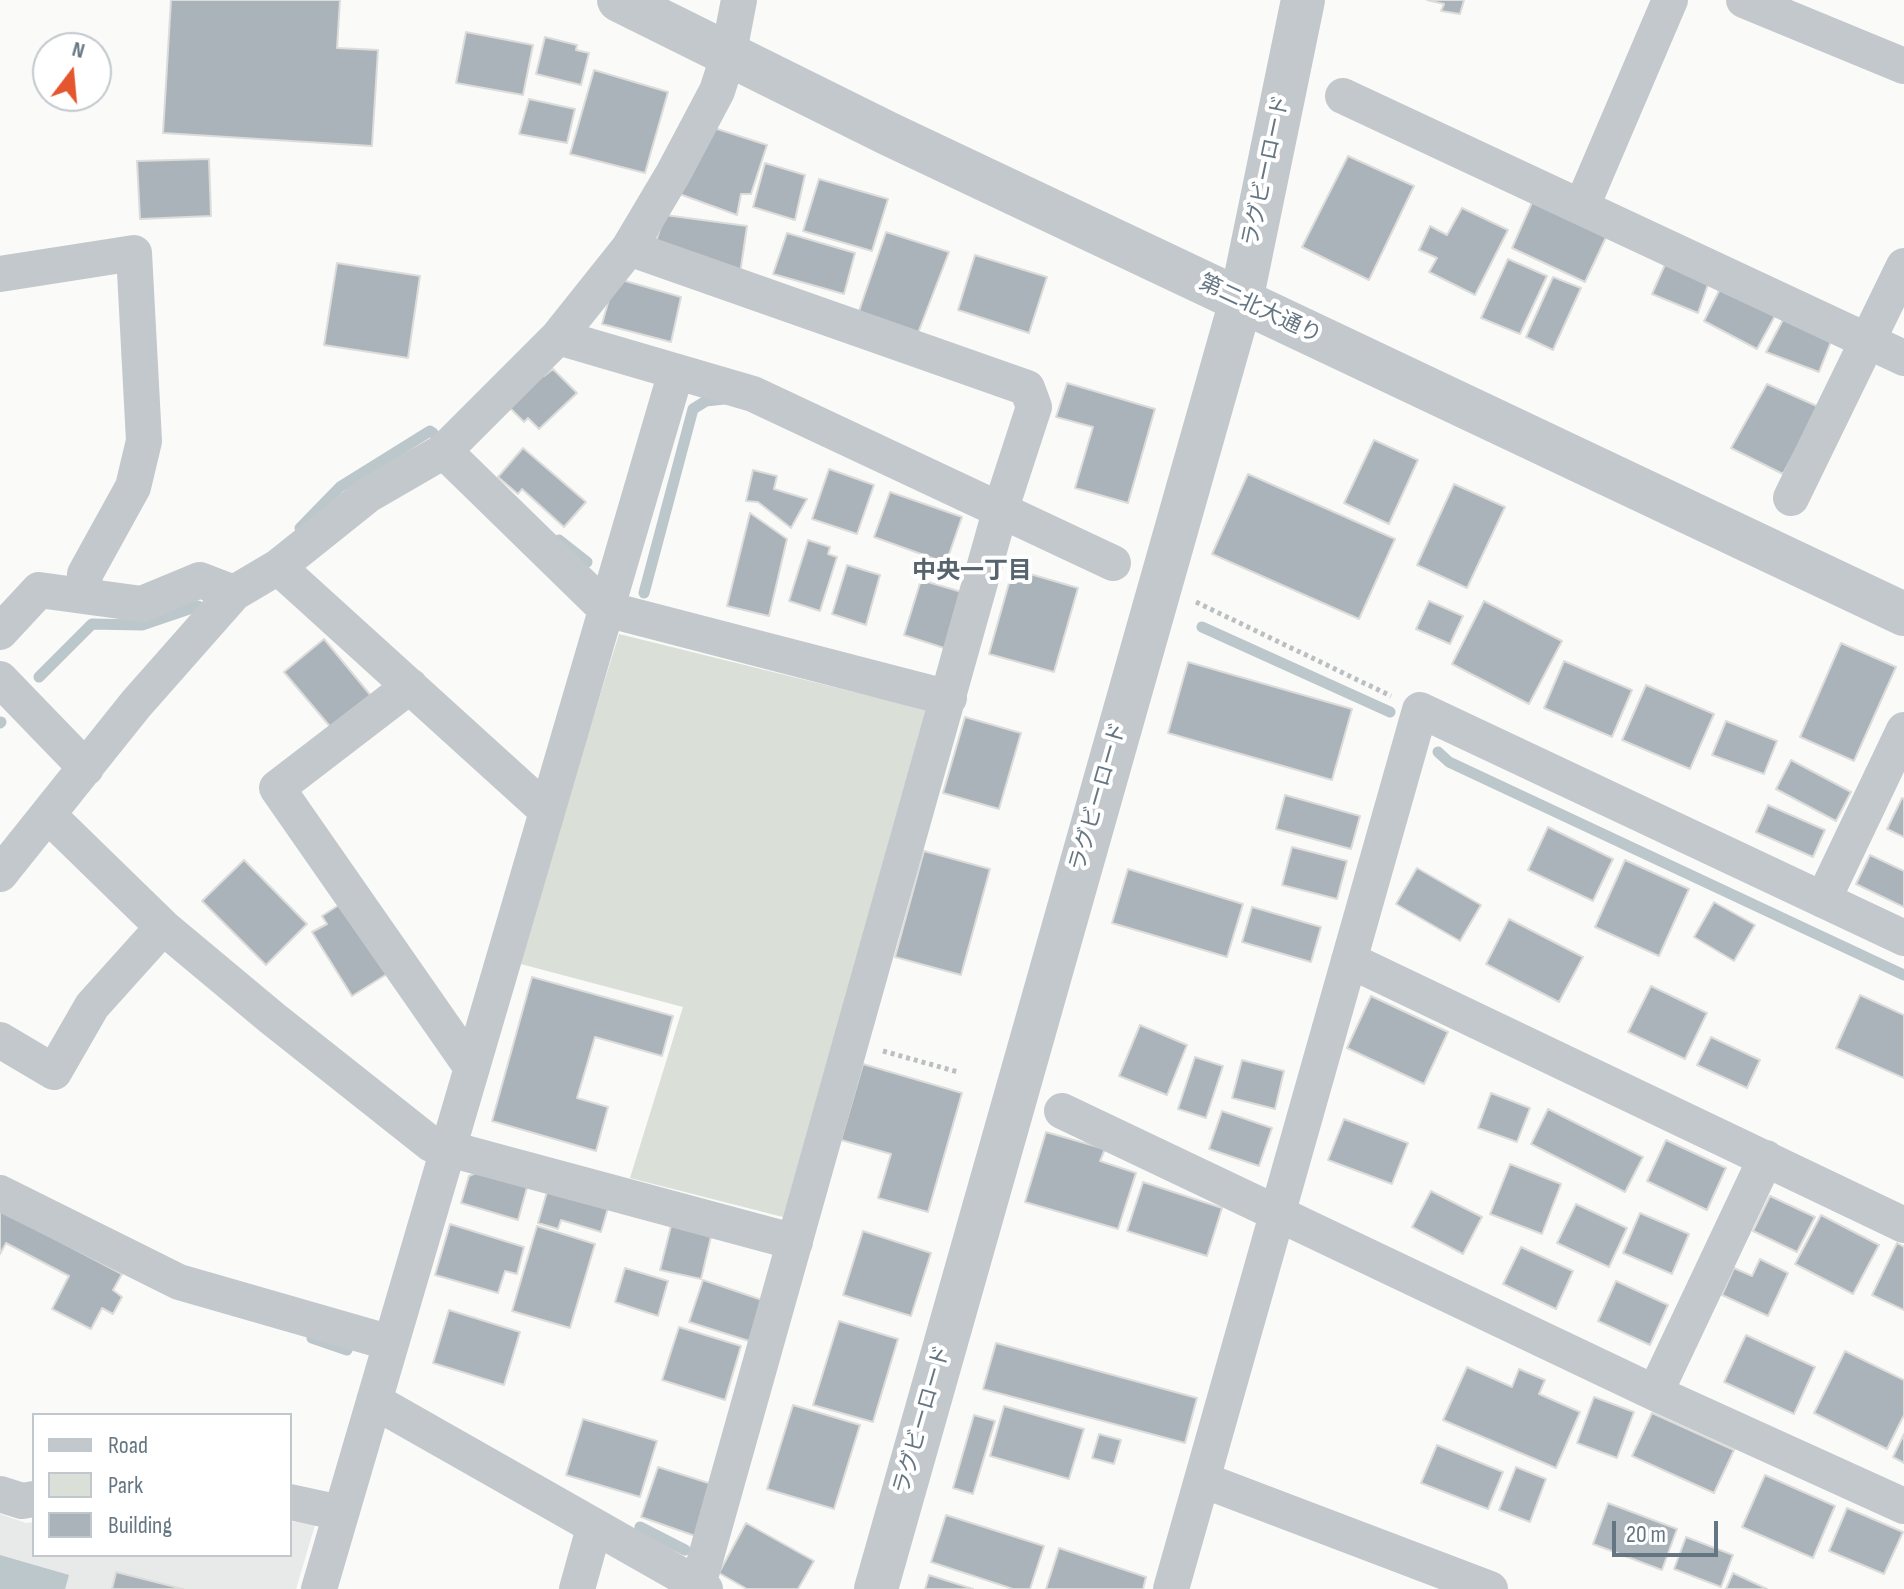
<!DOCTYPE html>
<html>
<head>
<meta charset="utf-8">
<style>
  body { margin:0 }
  #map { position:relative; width:1904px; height:1589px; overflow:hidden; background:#fafaf8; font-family:"Sofia Sans Condensed",sans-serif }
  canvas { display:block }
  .legend { position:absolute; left:32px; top:1413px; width:260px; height:144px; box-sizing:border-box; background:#fff; border:2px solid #c1c8cd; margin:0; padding:10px 14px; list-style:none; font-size:24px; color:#657683 }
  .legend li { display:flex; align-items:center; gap:16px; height:40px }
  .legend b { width:40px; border:2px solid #c1c8cd }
  .north { position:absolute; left:32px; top:32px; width:80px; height:80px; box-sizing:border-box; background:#fff; border:2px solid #c1c8cd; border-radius:50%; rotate:16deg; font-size:22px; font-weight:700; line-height:32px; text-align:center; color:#657683 }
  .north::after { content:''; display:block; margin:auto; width:28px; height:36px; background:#e4572e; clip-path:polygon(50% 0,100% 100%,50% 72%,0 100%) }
  .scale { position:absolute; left:1612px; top:1521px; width:106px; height:36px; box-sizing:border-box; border:4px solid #657683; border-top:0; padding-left:10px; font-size:24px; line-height:28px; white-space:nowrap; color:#657683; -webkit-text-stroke:6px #fff; paint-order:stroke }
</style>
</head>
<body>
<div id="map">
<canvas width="1904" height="1589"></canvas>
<ul class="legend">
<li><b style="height:10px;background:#c3c8cc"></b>Road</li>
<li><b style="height:22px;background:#dadfd7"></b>Park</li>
<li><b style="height:22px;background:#aab3b9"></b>Building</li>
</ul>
<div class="north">N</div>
<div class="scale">20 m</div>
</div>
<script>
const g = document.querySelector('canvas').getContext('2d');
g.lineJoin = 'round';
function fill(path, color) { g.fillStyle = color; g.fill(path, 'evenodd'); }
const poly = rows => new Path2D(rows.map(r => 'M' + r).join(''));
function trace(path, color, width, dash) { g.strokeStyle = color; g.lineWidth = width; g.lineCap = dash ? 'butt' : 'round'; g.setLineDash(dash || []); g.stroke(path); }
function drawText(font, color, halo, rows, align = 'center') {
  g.font = font + ' "Sofia Sans Condensed","Noto Sans JP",sans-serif'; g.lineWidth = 8; g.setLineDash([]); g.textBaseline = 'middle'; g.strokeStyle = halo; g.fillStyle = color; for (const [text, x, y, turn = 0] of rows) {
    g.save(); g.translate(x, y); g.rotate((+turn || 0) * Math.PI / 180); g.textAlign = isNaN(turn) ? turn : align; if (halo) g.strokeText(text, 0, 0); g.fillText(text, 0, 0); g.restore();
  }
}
fill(poly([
  [0,1514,26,1523,34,1522,34,1555,290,1555,290,1521,315,1525,296,1589,0,1589]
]), '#e8e9e9');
fill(poly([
  [619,634,927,710,783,1217,630,1178,683,1007,517,963]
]), '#dadfd7');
fill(poly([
  [0,1555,69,1575,65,1589,0,1589]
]), '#bbc7cb');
trace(poly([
  [300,528,340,487,430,431,433,433],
  [559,540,587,562],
  [644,593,693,409,706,401,724,399],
  [1202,627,1390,712],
  [39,677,92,624,142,625,198,606],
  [0,723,1,722],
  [1438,752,1449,762,1904,975],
  [312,1338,347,1350],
  [640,1527,685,1550]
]), '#bbc7cb', 11);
const building = poly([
  [171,0,340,0,337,48,378,50,372,146,163,133,171,0],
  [1427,0,1464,0,1460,14,1441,11,1444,4,1427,0],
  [466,32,533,45,523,95,456,83,466,32],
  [545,37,577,45,576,50,589,53,581,85,536,74,545,37],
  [594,70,668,92,645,173,570,154,594,70],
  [529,99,575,109,567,143,519,134,529,99],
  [711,127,767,145,751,194,741,194,737,215,674,192,711,127],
  [1348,156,1414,186,1369,280,1302,247,1348,156],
  [209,159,211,216,140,219,137,161,209,159],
  [765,163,805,175,795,220,753,207,765,163],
  [819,179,888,199,872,251,803,231,819,179],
  [1534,198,1608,233,1585,282,1512,248,1534,198],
  [1462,208,1508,230,1475,295,1429,272,1437,258,1419,250,1430,226,1447,235,1462,208],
  [665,215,747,226,740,274,653,250,665,215],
  [886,232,949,252,918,333,858,314,886,232],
  [787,233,855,253,844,294,773,274,787,233],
  [975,255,1047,277,1029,333,958,310,975,255],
  [1508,259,1547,276,1520,334,1481,318,1508,259],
  [1667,260,1710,279,1698,313,1652,294,1667,260],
  [337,263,420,276,408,358,324,345,337,263],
  [1553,277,1581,288,1553,350,1526,337,1553,277],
  [615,278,681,297,671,342,602,324,615,278],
  [1720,289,1776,314,1757,349,1704,321,1720,289],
  [1784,318,1832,339,1819,372,1766,352,1784,318],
  [553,369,577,393,539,429,528,418,524,422,508,406,541,373,544,376,553,369],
  [1067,383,1155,409,1128,503,1075,488,1093,427,1056,417,1067,383],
  [1767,384,1819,407,1783,474,1731,448,1767,384],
  [1374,440,1418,460,1389,524,1344,503,1374,440],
  [523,448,586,502,564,527,522,489,518,494,498,477,523,448],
  [829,469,874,485,857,534,812,519,829,469],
  [753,470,777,476,774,489,807,499,791,528,758,502,746,501,753,470],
  [1248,474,1395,539,1359,619,1212,554,1248,474],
  [1454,484,1505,507,1467,588,1417,565,1454,484],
  [890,492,962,517,946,563,874,537,890,492],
  [750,513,787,539,769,616,727,606,750,513],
  [808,540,830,547,828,554,837,557,820,611,789,601,808,540],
  [847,565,880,575,866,625,832,614,847,565],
  [1013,569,1078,588,1054,672,989,654,1013,569],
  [921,580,965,593,947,649,904,635,921,580],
  [1429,601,1463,616,1450,644,1416,629,1429,601],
  [1484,601,1562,641,1529,704,1452,664,1484,601],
  [324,639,372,697,333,730,284,672,324,639],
  [1841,643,1896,667,1854,761,1800,737,1841,643],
  [1564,661,1632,690,1612,737,1544,708,1564,661],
  [1188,662,1352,709,1332,780,1168,733,1188,662],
  [1646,685,1714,714,1690,769,1622,740,1646,685],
  [965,717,1021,733,999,809,943,793,965,717],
  [1726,721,1777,741,1764,774,1712,755,1726,721],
  [1791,760,1851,792,1836,821,1776,789,1791,760],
  [1285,795,1360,816,1351,849,1276,829,1285,795],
  [1902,798,1904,799,1904,837,1887,829,1902,798],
  [1768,805,1825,830,1813,857,1756,832,1768,805],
  [1548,827,1613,859,1593,901,1528,870,1548,827],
  [1292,847,1347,861,1337,899,1282,885,1292,847],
  [924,851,990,869,961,975,895,957,924,851],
  [1870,855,1904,871,1904,907,1856,884,1870,855],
  [244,860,307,924,266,965,202,901,244,860],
  [1625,860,1689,889,1659,956,1595,927,1625,860],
  [1417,868,1481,905,1460,941,1396,904,1417,868],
  [1128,869,1243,904,1227,957,1112,923,1128,869],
  [1714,902,1755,925,1734,961,1694,937,1714,902],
  [342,903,387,974,352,996,312,932,327,924,322,916,342,903],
  [1252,907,1321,927,1311,962,1242,942,1252,907],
  [1509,919,1583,957,1559,1002,1486,964,1509,919],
  [532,977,673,1016,662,1056,595,1037,577,1098,608,1107,596,1151,492,1121,532,977],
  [1651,986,1707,1013,1685,1059,1628,1032,1651,986],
  [1860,995,1904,1015,1904,1078,1836,1048,1860,995],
  [1371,996,1448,1032,1424,1084,1347,1048,1371,996],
  [1140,1025,1187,1045,1167,1095,1119,1076,1140,1025],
  [1711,1037,1760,1060,1747,1088,1697,1065,1711,1037],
  [1195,1057,1223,1066,1206,1118,1178,1109,1195,1057],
  [1242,1060,1284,1071,1275,1109,1232,1098,1242,1060],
  [863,1064,962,1093,928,1212,878,1198,891,1154,841,1140,863,1064],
  [1491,1093,1530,1108,1517,1142,1478,1128,1491,1093],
  [1548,1109,1643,1157,1625,1192,1531,1144,1548,1109],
  [1222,1111,1272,1128,1259,1166,1209,1149,1222,1111],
  [1344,1119,1408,1143,1392,1184,1328,1160,1344,1119],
  [1046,1132,1105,1149,1100,1161,1136,1173,1118,1229,1025,1202,1046,1132],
  [1666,1140,1726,1168,1707,1210,1647,1181,1666,1140],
  [1510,1164,1561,1184,1542,1234,1490,1214,1510,1164],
  [483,1170,528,1184,518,1220,461,1203,469,1176,483,1170],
  [1143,1182,1222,1208,1207,1256,1127,1231,1143,1182],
  [1431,1191,1482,1217,1463,1254,1412,1227,1431,1191],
  [547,1192,608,1208,601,1232,561,1220,558,1229,538,1223,547,1192],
  [1770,1196,1815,1217,1797,1252,1753,1231,1770,1196],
  [1576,1204,1627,1228,1609,1267,1557,1243,1576,1204],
  [0,1210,122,1274,113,1290,122,1297,113,1314,102,1308,91,1329,52,1309,69,1276,6,1243,0,1254,0,1210],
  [1640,1213,1689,1234,1672,1274,1623,1253,1640,1213],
  [1821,1215,1879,1245,1853,1294,1795,1264,1821,1215],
  [673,1218,713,1228,701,1279,660,1270,673,1218],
  [450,1224,524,1247,517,1274,505,1271,498,1293,435,1275,450,1224],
  [537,1226,595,1244,570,1328,512,1311,537,1226],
  [863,1231,931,1253,911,1316,843,1295,863,1231],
  [1897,1243,1904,1247,1904,1310,1872,1295,1897,1243],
  [1521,1247,1573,1271,1556,1309,1503,1284,1521,1247],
  [1760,1259,1788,1273,1768,1316,1722,1295,1734,1268,1752,1276,1760,1259],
  [625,1268,668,1281,658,1316,615,1302,625,1268],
  [703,1280,762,1300,749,1341,689,1322,703,1280],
  [1616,1281,1668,1305,1650,1345,1598,1321,1616,1281],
  [449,1310,520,1332,504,1385,433,1363,449,1310],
  [839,1321,898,1339,873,1422,813,1405,839,1321],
  [679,1327,741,1346,725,1400,662,1380,679,1327],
  [1746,1335,1815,1367,1794,1414,1724,1382,1746,1335],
  [996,1343,1197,1398,1185,1443,983,1389,996,1343],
  [1845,1351,1904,1380,1904,1415,1887,1449,1814,1413,1845,1351],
  [1467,1367,1512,1387,1519,1369,1545,1380,1539,1394,1580,1412,1556,1468,1443,1420,1467,1367],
  [1594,1397,1634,1412,1617,1458,1577,1443,1594,1397],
  [793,1405,860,1425,834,1509,767,1489,793,1405],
  [1004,1406,1084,1429,1069,1479,990,1456,1004,1406],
  [1652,1413,1734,1450,1714,1493,1632,1456,1652,1413],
  [974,1415,995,1421,973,1494,953,1488,974,1415],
  [583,1419,657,1441,640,1497,566,1475,583,1419],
  [1099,1434,1121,1440,1114,1464,1092,1458,1099,1434],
  [1904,1434,1904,1463,1893,1457,1904,1434],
  [1437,1445,1503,1472,1488,1509,1421,1483,1437,1445],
  [658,1467,718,1486,701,1538,641,1517,658,1467],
  [1516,1467,1546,1479,1530,1522,1499,1510,1516,1467],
  [1765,1475,1835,1506,1813,1558,1742,1527,1765,1475],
  [1608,1503,1677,1529,1662,1570,1593,1544,1608,1503],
  [1847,1508,1903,1532,1884,1574,1829,1551,1847,1508],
  [946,1515,1044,1546,1030,1589,1013,1589,931,1562,946,1515],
  [746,1523,814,1561,798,1589,747,1589,719,1573,746,1523],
  [1686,1537,1733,1555,1721,1587,1674,1569,1686,1537],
  [1059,1548,1146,1577,1143,1589,1046,1589,1059,1548],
  [116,1572,183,1589,112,1589,116,1572],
  [1733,1573,1767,1589,1726,1589,1733,1573],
  [929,1575,973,1589,925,1589,929,1575]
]);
fill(building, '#aab3b9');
trace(building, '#dcdcda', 2);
trace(poly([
  [1196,602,1391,696],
  [883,1051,958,1072]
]), '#bbbfc2', 5, [4, 4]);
trace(poly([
  [1744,0,1904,66],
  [1343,96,1904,358],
  [1582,206,1670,0],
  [629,248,1027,388,1034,407,1001,508,698,1585],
  [0,274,134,253,144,441,133,487,85,574,84,596],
  [558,337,753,394,1113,563],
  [444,451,606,609,949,698],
  [1791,498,1904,266],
  [278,567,547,811],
  [0,632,39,590,142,604,200,580,234,593],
  [0,679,86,768],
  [410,686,277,788,472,1068],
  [48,815,163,927,272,1018,431,1144,795,1242],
  [0,874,136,704,234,593,278,567,368,495,444,451,558,337,629,248,673,174,717,91,728,57,739,0],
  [1823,900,1904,730],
  [1349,960,1904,1225],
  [0,1040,54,1072,92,1006,163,927],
  [1062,1111,1655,1393,1904,1506],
  [0,1193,179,1282,391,1343],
  [1655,1393,1766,1158],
  [374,1401,705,1589],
  [1203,1480,1490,1589],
  [0,1494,22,1501,34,1499],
  [290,1502,341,1513],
  [319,1589,676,372],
  [577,1589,594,1528],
  [1171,1589,1420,710,1904,938]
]), '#c3c8cc', 36);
trace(poly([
  [619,0,889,134,1904,614],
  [876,1589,1241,301,1303,0]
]), '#c3c8cc', 44);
drawText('22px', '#657683', '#fff', [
  ["ラグビーロード",1267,171,-78],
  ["第二北大通り",1260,310,25],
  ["ラグビーロード",1099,797,-74],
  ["ラグビーロード",923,1420,-74]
]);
drawText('bold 24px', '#57646e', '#fff', [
  ["中央一丁目",972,572]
]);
</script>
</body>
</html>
